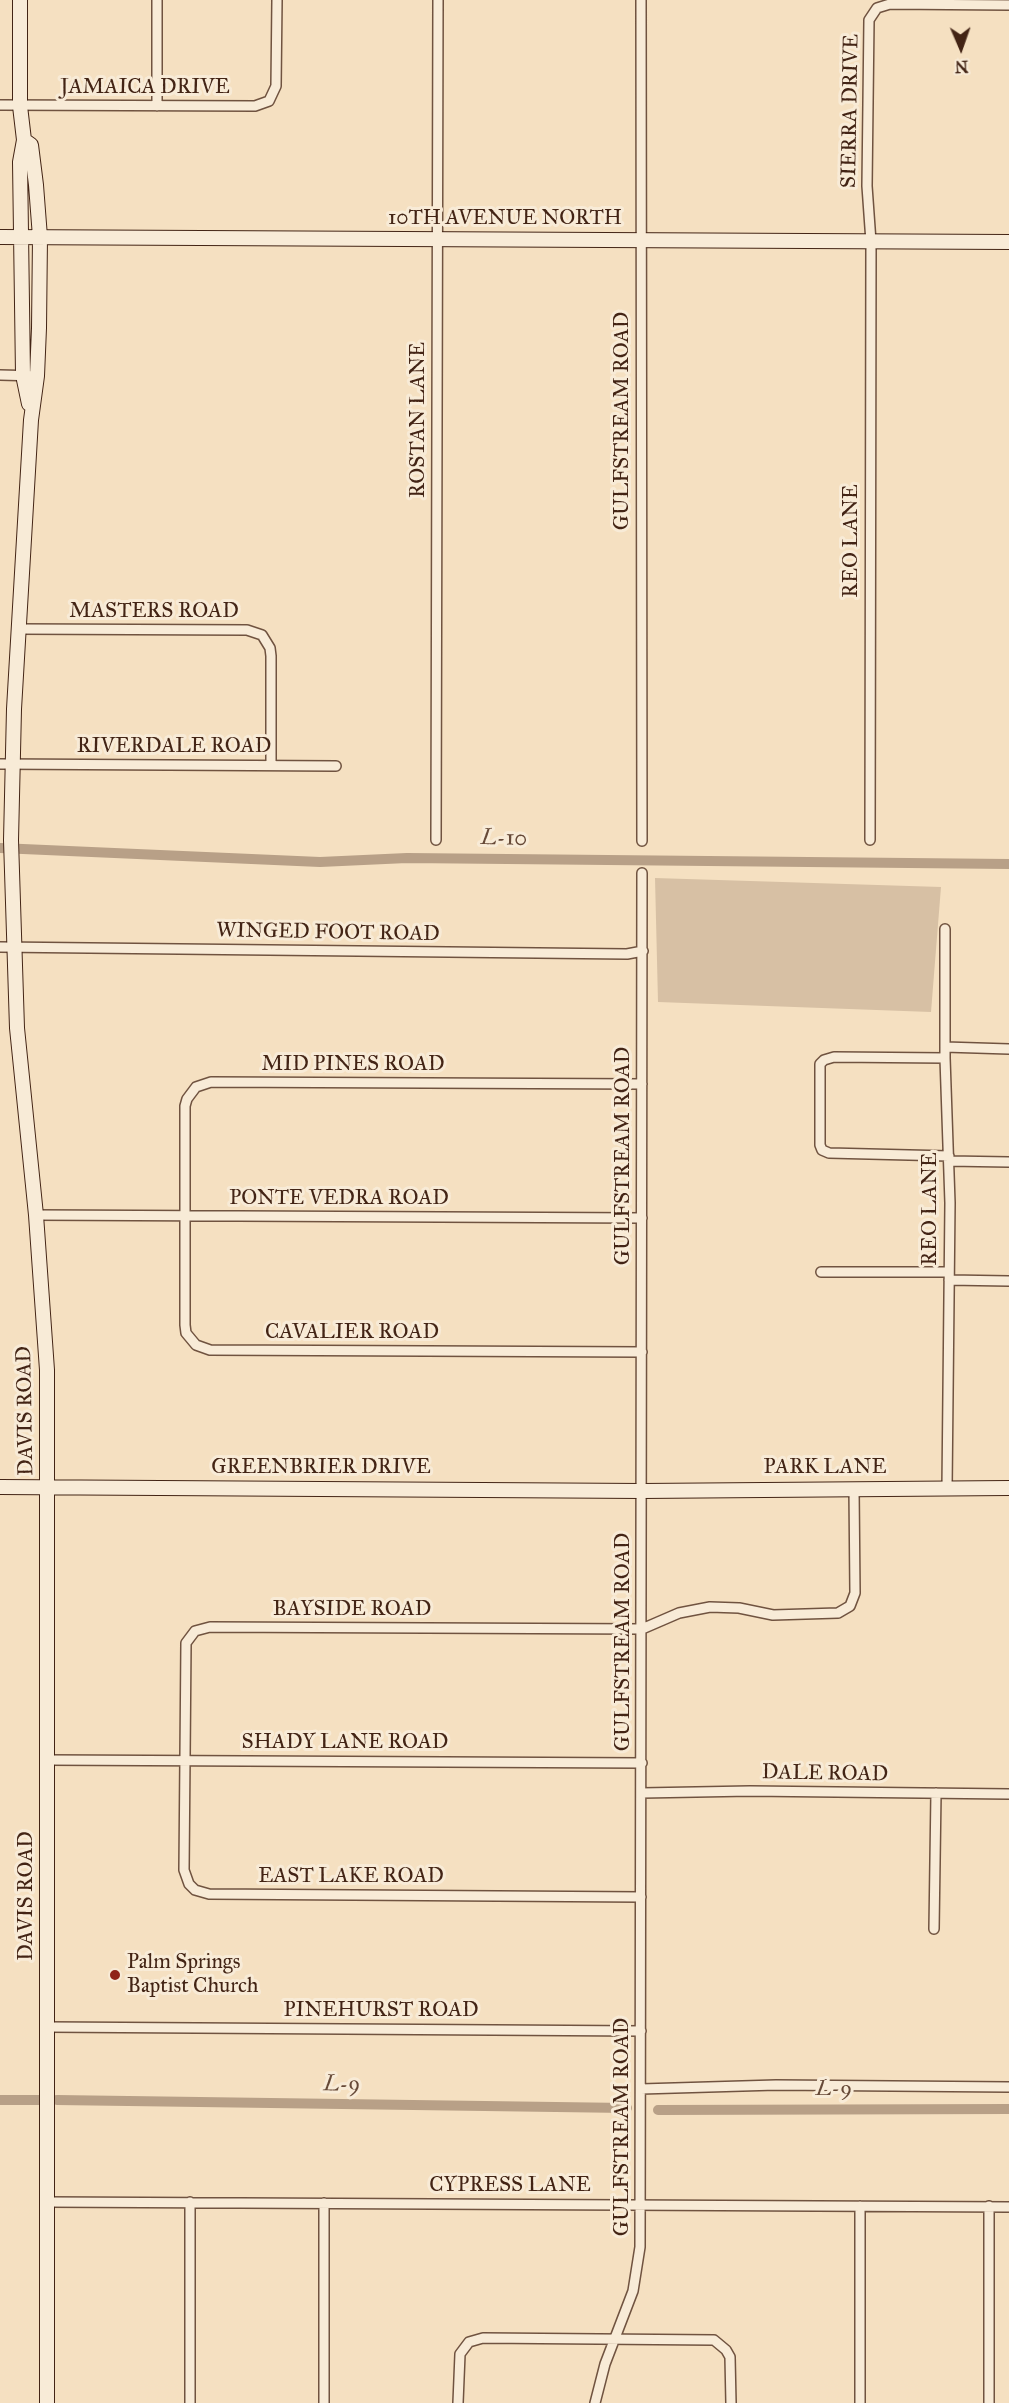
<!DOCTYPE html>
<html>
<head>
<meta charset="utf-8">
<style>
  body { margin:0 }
  #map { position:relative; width:1009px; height:2403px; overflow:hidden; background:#f5e0c1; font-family:"IM FELL Great Primer",serif }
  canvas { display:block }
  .north { position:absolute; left:931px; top:18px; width:60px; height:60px; -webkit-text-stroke:4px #f8ebd7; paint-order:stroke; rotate:178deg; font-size:16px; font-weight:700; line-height:24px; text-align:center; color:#432415 }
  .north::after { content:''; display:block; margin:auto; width:21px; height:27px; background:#432415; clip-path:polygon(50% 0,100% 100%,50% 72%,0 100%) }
</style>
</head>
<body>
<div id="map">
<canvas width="1009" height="2403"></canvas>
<div class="north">N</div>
</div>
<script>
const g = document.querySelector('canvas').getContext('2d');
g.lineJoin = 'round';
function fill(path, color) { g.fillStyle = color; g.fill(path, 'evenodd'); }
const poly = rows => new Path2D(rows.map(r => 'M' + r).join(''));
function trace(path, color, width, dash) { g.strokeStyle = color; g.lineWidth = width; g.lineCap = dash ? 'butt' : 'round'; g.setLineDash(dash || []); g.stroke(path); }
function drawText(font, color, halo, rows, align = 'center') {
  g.font = font + ' "IM FELL Great Primer",serif'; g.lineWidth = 6; g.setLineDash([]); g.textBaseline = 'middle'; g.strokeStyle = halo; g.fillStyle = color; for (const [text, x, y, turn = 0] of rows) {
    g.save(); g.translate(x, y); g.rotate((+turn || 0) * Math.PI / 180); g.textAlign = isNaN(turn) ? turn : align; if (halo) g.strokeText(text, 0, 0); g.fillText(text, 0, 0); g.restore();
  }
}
fill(poly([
  [655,878,941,887,931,1012,658,1002]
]), '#d7c0a4');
trace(poly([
  [0,848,320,862,407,858,1009,864],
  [0,2100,39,2100],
  [57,2100,627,2108],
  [658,2110,1009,2109]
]), '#b8a087', 10);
const street = poly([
  [641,0,642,841],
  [0,105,255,106,269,101,276,86,277,0],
  [157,106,157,0],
  [0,375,37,376],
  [19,629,247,630,262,635,270,648,271,656,271,765],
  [0,764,336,766],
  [436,840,438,0],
  [870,840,871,242,867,186,869,20,877,8,890,4,1009,5],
  [945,929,945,1058,950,1203,947,1488],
  [0,947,627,954,643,951],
  [945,1047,1009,1049],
  [945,1058,834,1057,824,1060,820,1064,820,1145,822,1150,829,1153,949,1156],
  [949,1161,1009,1162],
  [36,1215,642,1218],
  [821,1272,949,1272],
  [949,1280,1009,1281],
  [642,1352,210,1350,196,1345,186,1333,185,1325,185,1106,187,1099,196,1087,211,1082,642,1084],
  [48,1760,642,1763],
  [642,1793,750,1791,1009,1794],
  [641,1897,209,1894,195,1890,189,1884,184,1870,186,1643,195,1631,210,1627,642,1629,679,1613,710,1607,739,1608,773,1615,838,1613,850,1606,855,1593,854,1489],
  [934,1929,936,1793],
  [48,2027,641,2031],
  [641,2089,776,2085,1009,2087],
  [48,2202,1009,2207],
  [190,2403,190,2202],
  [324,2403,324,2203],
  [458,2403,460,2354,469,2342,483,2338,714,2340,726,2350,730,2357,731,2403],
  [595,2403,605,2364,633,2291,640,2247,642,873],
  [860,2403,860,2206],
  [989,2403,989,2206]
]);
const secondary = poly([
  [20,0,20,106,24,140,20,162,23,375,29,404],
  [24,140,31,145,36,185,40,237,39,328,37,376,31,420,14,709,11,840,17,1028,36,1215,47,1370,47,2403],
  [0,237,1009,242],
  [0,1487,642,1491,1009,1488]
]);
trace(street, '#705340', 12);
trace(secondary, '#432415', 16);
trace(street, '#f8ebd7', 9);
trace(secondary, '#f8ebd7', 14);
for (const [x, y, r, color] of [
  [115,1975,6,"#8f2418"]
]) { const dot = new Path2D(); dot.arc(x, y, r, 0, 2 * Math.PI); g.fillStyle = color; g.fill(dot); trace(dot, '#f8ebd7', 2); }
drawText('21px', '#432415', '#f8ebd7', [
  ["JAMAICA DRIVE",145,88],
  ["SIERRA DRIVE",851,111,-89],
  ["10TH AVENUE NORTH",505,219],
  ["ROSTAN LANE",419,420,-90],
  ["GULFSTREAM ROAD",623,421,-90],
  ["REO LANE",852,541,-90],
  ["MASTERS ROAD",154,612],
  ["RIVERDALE ROAD",174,747],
  ["WINGED FOOT ROAD",328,933,1],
  ["MID PINES ROAD",353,1065],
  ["GULFSTREAM ROAD",624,1156,-90],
  ["PONTE VEDRA ROAD",339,1199],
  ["REO LANE",931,1209,-90],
  ["CAVALIER ROAD",352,1333],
  ["DAVIS ROAD",26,1411,-91],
  ["GREENBRIER DRIVE",321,1468],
  ["PARK LANE",825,1468],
  ["BAYSIDE ROAD",352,1610],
  ["GULFSTREAM ROAD",624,1642,-90],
  ["SHADY LANE ROAD",345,1743],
  ["DALE ROAD",825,1774,1],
  ["EAST LAKE ROAD",351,1877],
  ["DAVIS ROAD",27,1896,-90],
  ["PINEHURST ROAD",381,2011],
  ["GULFSTREAM ROAD",623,2127,-90],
  ["CYPRESS LANE",510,2186]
]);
drawText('21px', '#432415', '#f8ebd7', [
  ["Palm Springs",127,1963],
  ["Baptist Church",127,1987]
], 'left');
drawText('italic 22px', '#664937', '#f8ebd7', [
  ["L-10",504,839,1],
  ["L-9",342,2085,1],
  ["L-9",834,2090]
]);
</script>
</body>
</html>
